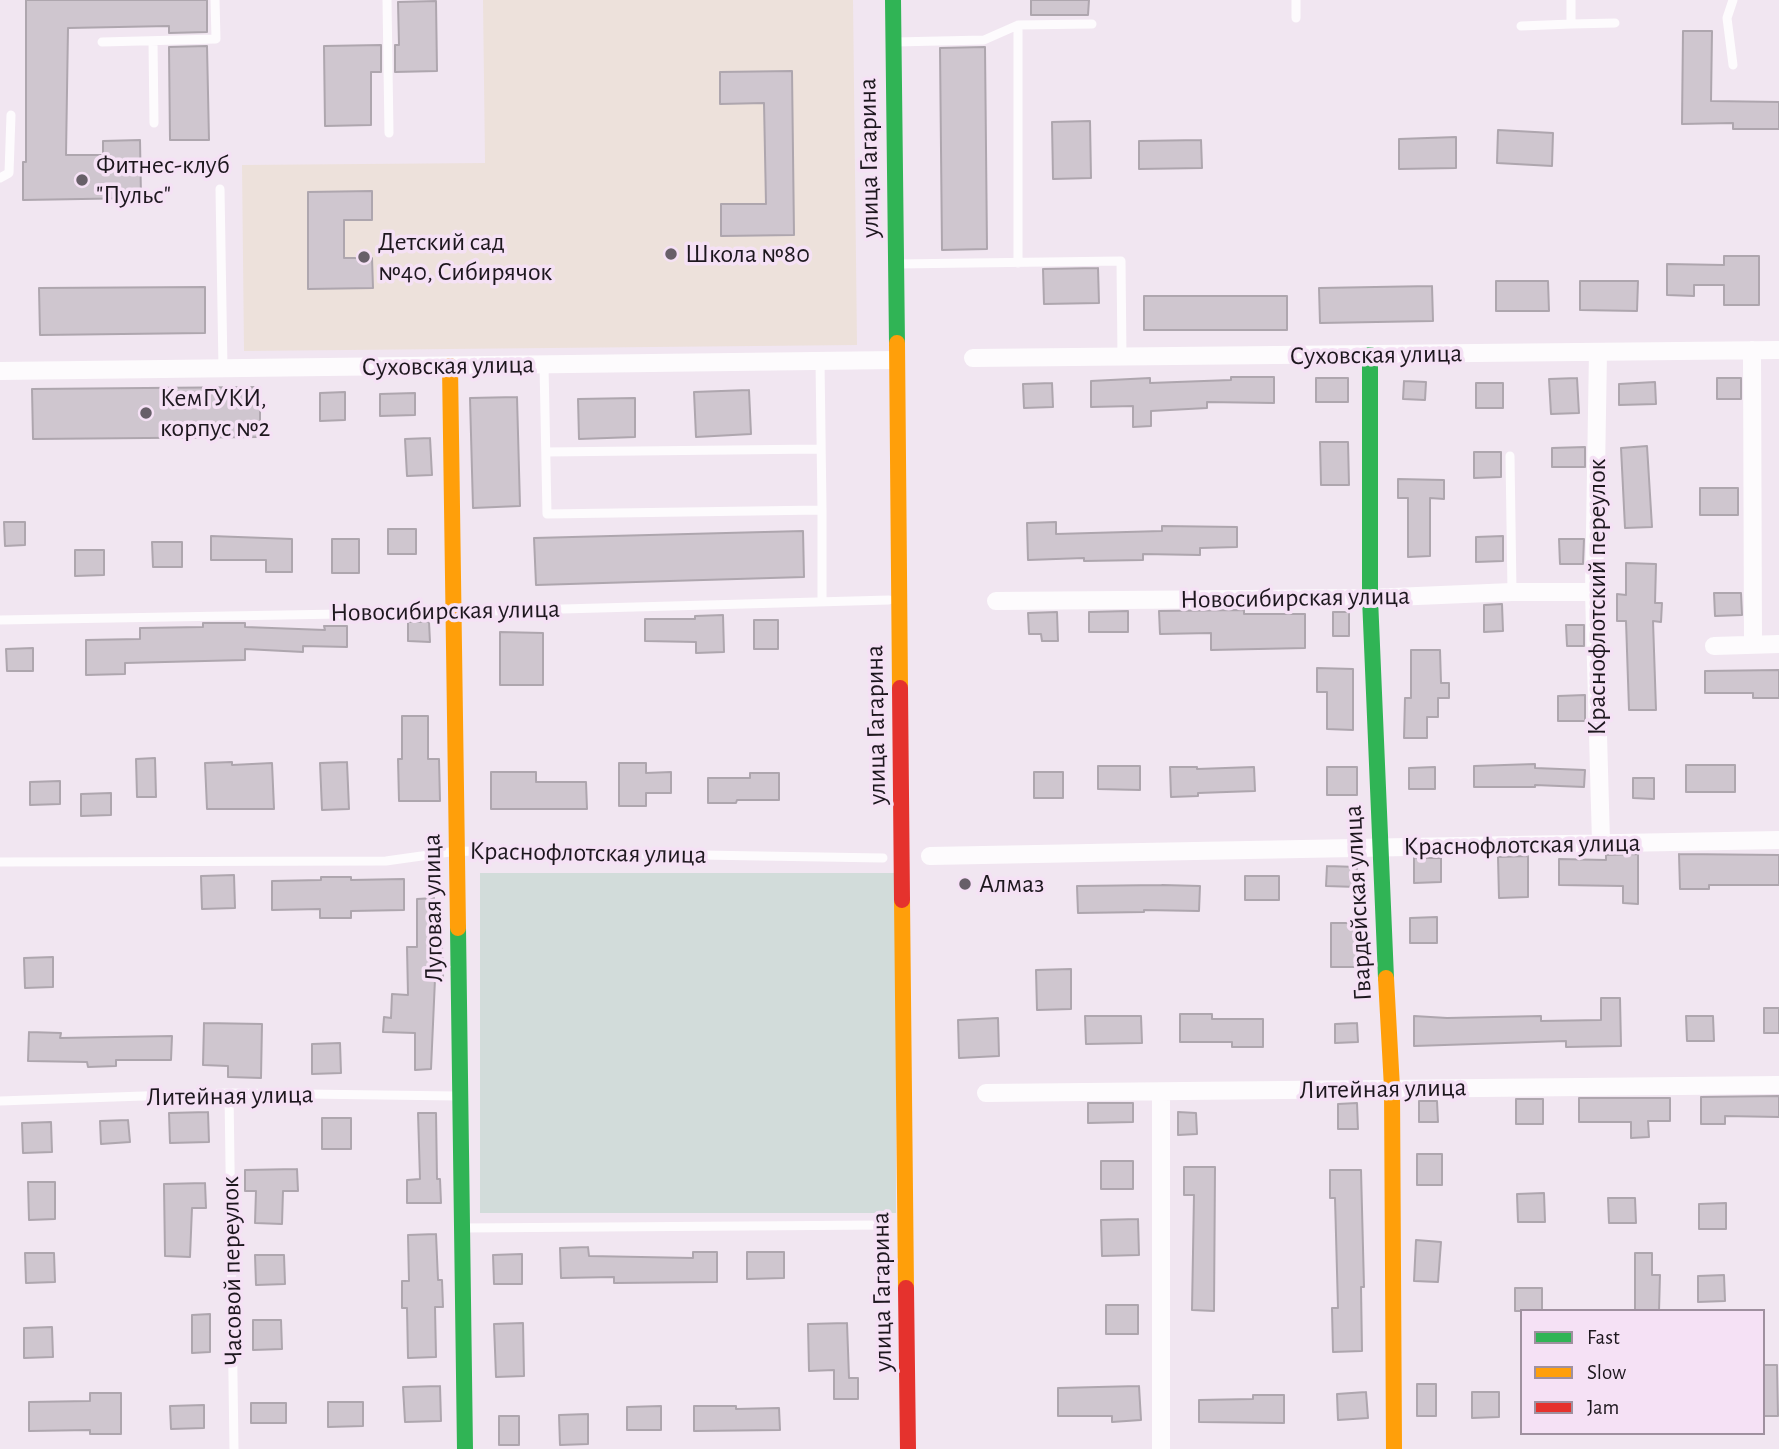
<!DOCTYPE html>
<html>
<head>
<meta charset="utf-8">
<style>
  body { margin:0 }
  #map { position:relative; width:1779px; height:1449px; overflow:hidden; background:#f1e6f1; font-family:"Alegreya Sans",sans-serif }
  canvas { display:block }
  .legend { position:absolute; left:1520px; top:1309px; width:245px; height:126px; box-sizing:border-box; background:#f5e1f5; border:2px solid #9f909f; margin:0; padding:9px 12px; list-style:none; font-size:21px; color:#1d171e }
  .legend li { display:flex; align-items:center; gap:14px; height:35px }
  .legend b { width:35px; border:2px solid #9f909f }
</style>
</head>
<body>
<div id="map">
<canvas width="1779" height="1449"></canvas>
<ul class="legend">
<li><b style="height:9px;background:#30b455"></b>Fast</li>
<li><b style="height:9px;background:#ff9f0a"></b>Slow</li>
<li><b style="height:9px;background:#e5322d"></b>Jam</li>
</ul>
</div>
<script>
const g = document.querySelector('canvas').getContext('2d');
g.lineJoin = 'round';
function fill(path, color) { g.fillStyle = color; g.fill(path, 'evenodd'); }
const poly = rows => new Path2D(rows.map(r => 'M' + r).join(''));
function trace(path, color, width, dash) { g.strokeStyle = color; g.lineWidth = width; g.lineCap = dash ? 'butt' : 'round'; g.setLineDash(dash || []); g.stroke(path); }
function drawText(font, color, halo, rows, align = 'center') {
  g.font = font + ' "Alegreya Sans",sans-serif'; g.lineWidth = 7; g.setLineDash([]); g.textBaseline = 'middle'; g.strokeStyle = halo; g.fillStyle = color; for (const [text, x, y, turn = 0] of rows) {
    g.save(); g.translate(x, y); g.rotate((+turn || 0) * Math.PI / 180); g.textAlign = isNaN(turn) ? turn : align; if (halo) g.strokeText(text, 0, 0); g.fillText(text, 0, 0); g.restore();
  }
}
fill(poly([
  [483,0,853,0,857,345,244,351,242,165,485,163]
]), '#ede1db');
fill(poly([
  [480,873,896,873,896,1213,480,1213]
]), '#d2dcda');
const building = poly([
  [26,0,207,0,207,32,169,33,169,26,68,28,66,155,103,155,103,141,140,140,141,198,23,200,23,162,26,162,26,0],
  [1031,0,1089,0,1088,15,1031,15,1031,0],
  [436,1,437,71,395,72,395,45,399,45,398,2,436,1],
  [1683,31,1712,31,1711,101,1779,102,1779,129,1733,129,1733,123,1682,124,1683,31],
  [381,45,381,72,371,72,371,125,325,126,324,46,381,45],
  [207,46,209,140,170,140,169,47,207,46],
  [985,47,987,249,942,250,940,48,985,47],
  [792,71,794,235,721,236,721,204,766,204,764,103,720,104,720,72,792,71],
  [1090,121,1091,178,1053,179,1052,122,1090,121],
  [1498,130,1553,133,1552,166,1497,163,1498,130],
  [1456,137,1456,168,1399,169,1399,139,1456,137],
  [1201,140,1202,168,1139,169,1139,141,1201,140],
  [372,191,372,220,344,220,344,258,372,258,373,288,308,289,308,192,372,191],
  [1724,256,1759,256,1759,305,1724,305,1724,285,1694,285,1694,296,1667,295,1667,264,1724,265,1724,256],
  [1098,268,1099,303,1044,304,1043,269,1098,268],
  [1496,281,1548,281,1549,311,1496,311,1496,281],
  [1580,281,1638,281,1637,311,1580,310,1580,281],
  [1432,286,1433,321,1320,323,1319,288,1432,286],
  [205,287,205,333,40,335,39,288,205,287],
  [1144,296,1287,296,1287,330,1144,330,1144,296],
  [1231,377,1274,377,1274,403,1207,402,1207,408,1151,411,1151,426,1133,427,1133,406,1091,407,1091,381,1150,378,1150,383,1231,380,1231,377],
  [1316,378,1348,378,1348,402,1316,402,1316,378],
  [1577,378,1579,413,1551,414,1549,379,1577,378],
  [1717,378,1741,378,1741,399,1717,399,1717,378],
  [1404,381,1426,382,1425,400,1403,399,1404,381],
  [1655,382,1656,404,1619,405,1619,384,1655,382],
  [1052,383,1053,407,1024,408,1023,384,1052,383],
  [1476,383,1503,383,1503,408,1476,408,1476,383],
  [260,387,260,437,33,439,32,389,260,387],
  [749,390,751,434,696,437,694,392,749,390],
  [345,392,345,420,320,421,320,393,345,392],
  [415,393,415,415,380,416,380,394,415,393],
  [517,397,520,506,473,508,470,398,517,397],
  [635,398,635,437,579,439,578,399,635,398],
  [430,438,432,475,407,476,405,439,430,438],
  [1320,442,1348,442,1349,485,1321,485,1320,442],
  [1647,446,1652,527,1625,528,1621,448,1647,446],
  [1585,447,1585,467,1552,467,1552,448,1585,447],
  [1474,452,1501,452,1501,477,1474,478,1474,452],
  [1398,479,1444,480,1444,499,1430,498,1430,556,1408,557,1408,498,1398,498,1398,479],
  [1700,488,1738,488,1738,515,1700,515,1700,488],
  [4,522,25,522,25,545,5,546,4,522],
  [1056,522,1056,534,1162,531,1162,526,1237,527,1237,547,1200,548,1200,555,1143,554,1143,560,1084,561,1084,558,1028,560,1027,523,1056,522],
  [388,529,416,529,416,554,388,554,388,529],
  [803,531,804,577,536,585,534,538,803,531],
  [211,536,292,539,292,572,266,572,266,560,211,560,211,536],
  [1503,536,1503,561,1476,562,1476,537,1503,536],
  [332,539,359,539,359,573,332,573,332,539],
  [1559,539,1584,539,1583,564,1560,564,1559,539],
  [152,542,182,542,182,567,153,567,152,542],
  [75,550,104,550,104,575,75,576,75,550],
  [1626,563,1656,564,1655,603,1662,603,1661,622,1653,621,1656,710,1629,710,1626,621,1617,621,1617,594,1626,595,1626,563],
  [1714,593,1741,593,1742,615,1715,616,1714,593],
  [1502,604,1503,631,1484,632,1484,605,1502,604],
  [1244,610,1244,614,1305,614,1305,648,1211,650,1211,633,1160,634,1159,611,1244,610],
  [1128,611,1128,632,1089,632,1089,612,1128,611],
  [1057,612,1058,641,1042,641,1041,634,1029,634,1028,613,1057,612],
  [1333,612,1349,612,1349,636,1333,636,1333,612],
  [723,615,724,652,696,653,696,642,645,641,645,619,695,619,695,616,723,615],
  [754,620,778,620,778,649,754,649,754,620],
  [408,622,429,622,430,642,408,641,408,622],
  [203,623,245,623,245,627,325,630,324,626,347,626,347,647,303,646,303,652,245,649,245,660,125,663,125,674,86,675,86,640,140,639,140,628,203,627,203,623],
  [1566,625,1584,625,1584,646,1567,646,1566,625],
  [500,632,543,633,543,685,500,685,500,632],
  [33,648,33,671,7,671,6,649,33,648],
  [1411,650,1440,650,1441,683,1449,683,1449,698,1438,698,1438,717,1427,717,1427,738,1404,738,1405,698,1411,698,1411,650],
  [1317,668,1353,669,1353,730,1327,729,1327,692,1317,692,1317,668],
  [1779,670,1779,698,1753,698,1753,693,1705,693,1705,671,1779,670],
  [1585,695,1585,721,1558,721,1558,696,1585,695],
  [402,716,428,716,428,759,439,759,440,801,399,801,398,759,402,759,402,716],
  [155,758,156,797,137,797,136,759,155,758],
  [232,762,232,765,272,763,274,809,207,809,205,763,232,762],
  [347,762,349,809,322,810,320,763,347,762],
  [619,763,646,763,646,773,671,772,671,793,646,793,646,806,619,806,619,763],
  [1535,764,1535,768,1585,770,1584,787,1535,785,1535,787,1474,787,1474,766,1535,764],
  [1686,765,1735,765,1735,792,1686,792,1686,765],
  [1098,766,1140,766,1140,790,1098,789,1098,766],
  [1170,767,1197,767,1197,769,1254,767,1255,791,1198,793,1198,796,1171,797,1170,767],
  [1327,767,1357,767,1357,795,1327,795,1327,767],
  [1435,767,1435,789,1409,789,1409,768,1435,767],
  [491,772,536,772,536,782,586,782,587,809,491,809,491,772],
  [1034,772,1063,772,1063,798,1034,798,1034,772],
  [750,773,779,773,779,800,737,800,736,803,708,803,708,778,750,778,750,773],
  [1633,778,1654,778,1654,799,1633,798,1633,778],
  [60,781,60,804,30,805,30,782,60,781],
  [111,793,111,815,81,816,81,794,111,793],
  [1638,854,1638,904,1623,903,1623,886,1559,885,1559,859,1606,860,1606,855,1638,854],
  [1679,854,1779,855,1779,885,1709,885,1709,889,1680,889,1679,854],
  [1528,856,1528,897,1499,898,1498,857,1528,856],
  [1414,858,1441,858,1441,882,1414,883,1414,858],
  [1327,866,1357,867,1357,887,1326,886,1327,866],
  [234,875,235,908,202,909,201,876,234,875],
  [1245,876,1279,876,1279,900,1245,900,1245,876],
  [321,877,351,877,351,880,404,879,404,910,351,911,351,918,320,918,320,909,272,910,272,881,321,880,321,877],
  [1162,885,1200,886,1199,911,1144,910,1144,912,1078,913,1077,886,1162,885],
  [434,898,434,946,442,946,443,979,435,979,431,1069,415,1070,415,1033,383,1032,384,1017,391,1018,392,994,408,995,407,947,417,947,417,899,434,898],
  [1437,917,1437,943,1410,943,1410,918,1437,917],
  [1331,923,1357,923,1357,967,1331,967,1331,923],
  [53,957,53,987,25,988,24,958,53,957],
  [1071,969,1071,1009,1037,1010,1036,970,1071,969],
  [1601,998,1620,998,1621,1046,1566,1047,1566,1041,1414,1046,1414,1016,1447,1018,1541,1016,1541,1021,1601,1020,1601,998],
  [1764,1008,1779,1008,1779,1033,1764,1033,1764,1008],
  [1180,1014,1212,1014,1212,1019,1263,1019,1263,1047,1232,1047,1232,1042,1180,1042,1180,1014],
  [1085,1016,1141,1016,1142,1043,1086,1044,1085,1016],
  [1686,1016,1713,1016,1714,1041,1687,1041,1686,1016],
  [998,1018,999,1056,959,1058,958,1020,998,1018],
  [204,1023,262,1024,261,1078,228,1077,228,1066,203,1065,204,1023],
  [1357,1023,1358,1042,1335,1043,1335,1024,1357,1023],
  [29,1032,61,1033,60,1038,172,1036,171,1060,116,1060,116,1066,88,1067,87,1062,28,1061,29,1032],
  [340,1043,341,1073,312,1074,312,1044,340,1043],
  [1779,1096,1779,1117,1725,1116,1725,1124,1701,1124,1701,1097,1779,1096],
  [1579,1098,1670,1098,1670,1121,1648,1121,1649,1137,1631,1138,1631,1122,1579,1122,1579,1098],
  [1516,1099,1543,1099,1543,1124,1516,1124,1516,1099],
  [1419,1101,1437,1101,1438,1122,1419,1122,1419,1101],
  [1088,1103,1133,1103,1133,1122,1088,1123,1088,1103],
  [1357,1103,1358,1129,1338,1129,1338,1104,1357,1103],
  [208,1112,209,1142,170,1143,169,1113,208,1112],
  [1178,1112,1196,1113,1197,1134,1178,1135,1178,1112],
  [418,1113,436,1113,437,1179,440,1179,441,1203,407,1203,407,1180,420,1179,418,1113],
  [322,1118,351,1118,351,1149,322,1149,322,1118],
  [128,1120,130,1142,101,1144,100,1121,128,1120],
  [51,1122,52,1152,23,1153,22,1123,51,1122],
  [1417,1154,1442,1154,1442,1185,1417,1185,1417,1154],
  [1101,1161,1133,1161,1133,1189,1101,1189,1101,1161],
  [1184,1167,1215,1167,1214,1311,1192,1310,1194,1195,1184,1195,1184,1167],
  [297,1169,298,1191,283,1191,282,1224,255,1223,256,1191,245,1191,245,1170,297,1169],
  [1330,1170,1361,1170,1364,1287,1361,1287,1362,1351,1333,1352,1332,1308,1338,1308,1335,1198,1330,1198,1330,1170],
  [28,1182,55,1182,55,1219,29,1220,28,1182],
  [205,1183,206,1208,192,1208,190,1257,165,1256,164,1184,205,1183],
  [1544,1193,1545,1222,1518,1222,1517,1194,1544,1193],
  [1608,1198,1635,1198,1636,1223,1609,1223,1608,1198],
  [1726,1203,1726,1229,1699,1229,1699,1204,1726,1203],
  [1138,1219,1139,1255,1102,1256,1101,1220,1138,1219],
  [436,1234,438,1280,442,1280,443,1307,435,1307,436,1357,408,1358,407,1308,402,1308,402,1281,409,1281,408,1235,436,1234],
  [1416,1240,1441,1242,1438,1282,1414,1281,1416,1240],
  [588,1247,589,1256,693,1258,693,1252,717,1252,717,1282,614,1283,614,1277,561,1278,560,1248,588,1247],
  [747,1252,784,1252,784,1278,747,1279,747,1252],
  [25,1253,54,1253,55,1282,26,1283,25,1253],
  [1635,1253,1652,1253,1652,1275,1660,1275,1659,1311,1635,1310,1635,1253],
  [522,1254,522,1284,494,1284,493,1255,522,1254],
  [255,1255,284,1255,285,1284,256,1285,255,1255],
  [1724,1275,1725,1301,1698,1302,1698,1276,1724,1275],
  [1515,1288,1542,1288,1542,1311,1515,1311,1515,1288],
  [1106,1305,1138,1305,1138,1334,1106,1334,1106,1305],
  [210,1314,210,1352,192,1353,192,1315,210,1314],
  [253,1320,281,1320,282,1349,253,1350,253,1320],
  [523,1323,524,1376,496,1377,494,1324,523,1323],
  [847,1323,849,1378,858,1378,858,1399,834,1399,834,1370,809,1371,808,1324,847,1323],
  [52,1327,53,1357,24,1358,24,1328,52,1327],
  [1763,1365,1777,1365,1778,1416,1763,1416,1763,1365],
  [1417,1384,1436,1384,1436,1416,1417,1416,1417,1384],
  [440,1386,441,1421,405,1422,403,1387,440,1386],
  [1139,1386,1141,1420,1112,1422,1112,1416,1058,1416,1058,1388,1139,1386],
  [1366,1392,1368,1418,1338,1420,1337,1394,1366,1392],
  [1472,1392,1499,1392,1499,1417,1472,1418,1472,1392],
  [90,1393,121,1393,121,1434,90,1434,90,1430,29,1431,29,1402,90,1401,90,1393],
  [1253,1395,1284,1395,1284,1423,1199,1422,1199,1400,1253,1399,1253,1395],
  [328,1402,363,1402,363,1426,328,1427,328,1402],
  [251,1403,286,1403,286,1423,251,1423,251,1403],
  [204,1405,204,1428,171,1429,170,1406,204,1405],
  [661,1406,661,1430,627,1430,627,1407,661,1406],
  [694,1406,736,1406,736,1409,779,1408,780,1430,694,1431,694,1406],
  [588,1414,588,1444,560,1445,559,1415,588,1414],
  [499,1416,519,1416,519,1445,499,1445,499,1416]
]);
fill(building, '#cfc6cf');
trace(building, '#aea6ae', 2);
trace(poly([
  [387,0,389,133],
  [1571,0,1571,24,1615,23],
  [1296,18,1296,0],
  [1018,25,1018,263],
  [1521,26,1571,24],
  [153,41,154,123],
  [102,42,216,39,215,0],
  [895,42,984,40,1018,25,1092,24],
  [1733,65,1727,18,1733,0],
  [0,178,9,173,11,115],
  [220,189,223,369],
  [897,264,1121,261,1122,358],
  [544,365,547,514,822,510,820,361],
  [546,452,821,449],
  [1510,456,1512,592],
  [822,510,822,601],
  [0,620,454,612,889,600],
  [0,862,386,861,457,851,883,858],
  [229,1093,234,1449],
  [0,1101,229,1093,457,1096],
  [463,1228,885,1225]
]), '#fdfbfd', 9);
trace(poly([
  [1752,350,1753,645],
  [1598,352,1594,592,1601,842],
  [973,358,1779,350],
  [0,371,896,360],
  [996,601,1370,598,1512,592,1594,592],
  [1714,646,1779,644],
  [930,856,1779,840],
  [986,1093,1779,1085],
  [1161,1449,1161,1092]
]), '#fdfbfd', 18);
trace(poly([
  [893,0,897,343],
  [1370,355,1370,598,1386,978],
  [458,928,465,1449]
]), '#30b455', 16);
trace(poly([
  [897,343,900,688],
  [450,366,458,928],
  [902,900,906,1288],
  [1386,978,1392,1088,1394,1449]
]), '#ff9f0a', 16);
trace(poly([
  [900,688,902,900],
  [906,1288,908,1449]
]), '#e5322d', 16);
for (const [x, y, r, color] of [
  [82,180,7,"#675f68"],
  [671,254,7,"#675f68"],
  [364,257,7,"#675f68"],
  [146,413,7,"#675f68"],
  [965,884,7,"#675f68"]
]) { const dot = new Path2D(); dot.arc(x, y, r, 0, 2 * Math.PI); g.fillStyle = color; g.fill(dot); trace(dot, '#f5e1f5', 2.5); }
drawText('26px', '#1d171e', '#f5e1f5', [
  ["улица Гагарина",869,158,-91],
  ["Суховская улица",1376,355,-1],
  ["Суховская улица",448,366,-1],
  ["Краснофлотский переулок",1597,597,-90],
  ["Новосибирская улица",1295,598,-1],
  ["Новосибирская улица",445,611,-1],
  ["улица Гагарина",876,725,-91],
  ["Краснофлотская улица",1522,845,-1],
  ["Краснофлотская улица",588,853,1],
  ["Гвардейская улица",1358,903,-93],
  ["Луговая улица",433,908,-91],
  ["Литейная улица",1383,1089,-1],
  ["Литейная улица",230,1096,-1],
  ["Часовой переулок",232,1271,-91],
  ["улица Гагарина",882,1292,-91]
]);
drawText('26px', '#1d171e', '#f5e1f5', [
  ["Фитнес-клуб",96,165],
  ["\"Пульс\"",96,195],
  ["Детский сад",378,242],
  ["№40, Сибирячок",378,272],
  ["Школа №80",685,254],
  ["КемГУКИ,",160,398],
  ["корпус №2",160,428],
  ["Алмаз",979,884]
], 'left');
</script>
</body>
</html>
